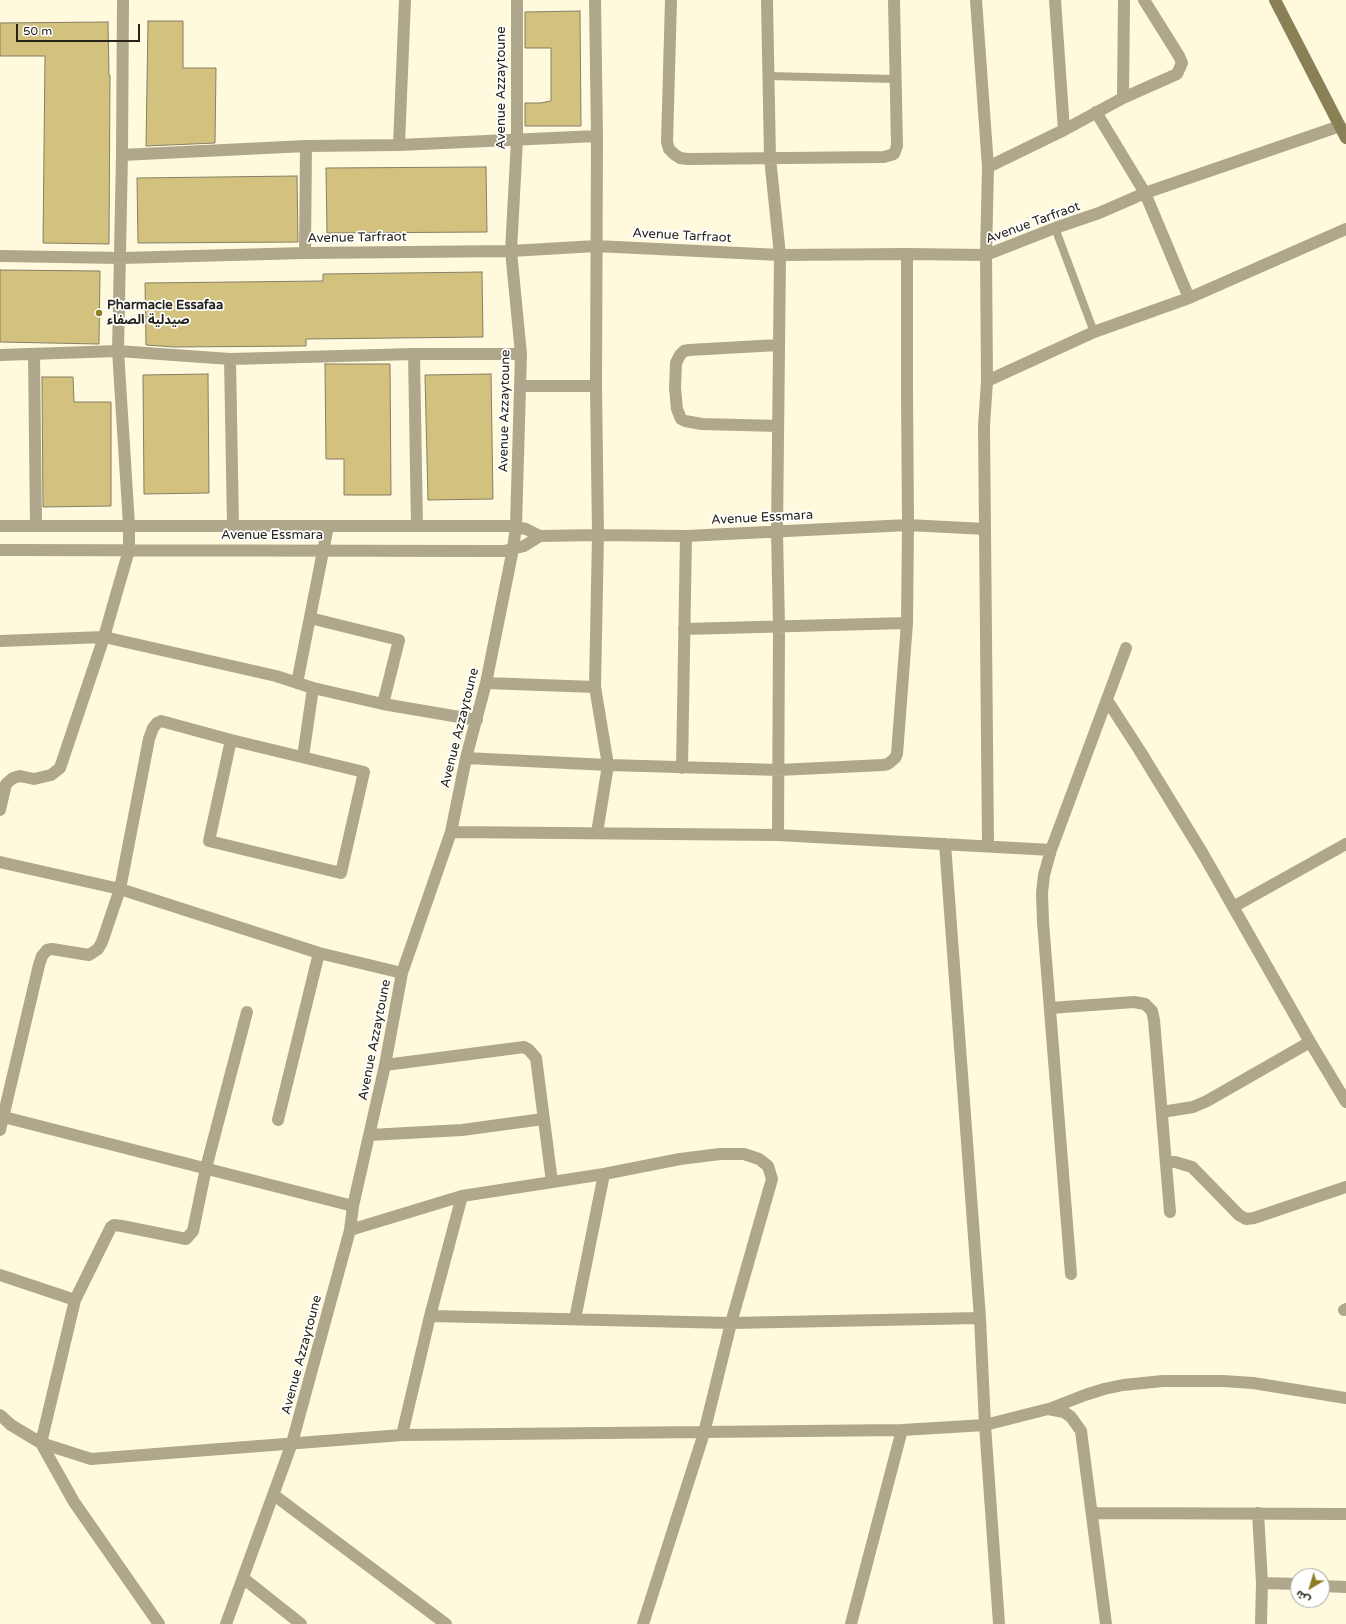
<!DOCTYPE html>
<html>
<head>
<meta charset="utf-8">
<style>
  body { margin:0 }
  #map { position:relative; width:1346px; height:1624px; overflow:hidden; background:#fff9de; font-family:"Varela Round","Noto Sans Arabic",sans-serif }
  canvas { display:block }
  .north { position:absolute; left:1290px; top:1568px; width:40px; height:40px; box-sizing:border-box; background:#fff; border:1px solid #a9a8a4; border-radius:50%; rotate:218deg; font-size:11px; font-weight:700; line-height:16px; text-align:center; color:#27251b }
  .north::after { content:''; display:block; margin:auto; width:14px; height:18px; background:#8f7b21; clip-path:polygon(50% 0,100% 100%,50% 72%,0 100%) }
  .scale { position:absolute; left:16px; top:24px; width:124px; height:18px; box-sizing:border-box; border:2px solid #27251b; border-top:0; padding-left:5px; font-size:12px; line-height:14px; white-space:nowrap; color:#27251b; -webkit-text-stroke:3px #fff; paint-order:stroke }
</style>
</head>
<body>
<div id="map">
<canvas width="1346" height="1624"></canvas>
<div class="north">ش</div>
<div class="scale">50 m</div>
</div>
<script>
const g = document.querySelector('canvas').getContext('2d');
g.lineJoin = 'round';
function fill(path, color) { g.fillStyle = color; g.fill(path, 'evenodd'); }
const poly = rows => new Path2D(rows.map(r => 'M' + r).join(''));
function trace(path, color, width, dash) { g.strokeStyle = color; g.lineWidth = width; g.lineCap = dash ? 'butt' : 'round'; g.setLineDash(dash || []); g.stroke(path); }
function drawText(font, color, halo, rows, align = 'center') {
  g.font = font + ' "Varela Round","Noto Sans Arabic",sans-serif'; g.lineWidth = 3.5; g.setLineDash([]); g.textBaseline = 'middle'; g.strokeStyle = halo; g.fillStyle = color; for (const [text, x, y, turn = 0] of rows) {
    g.save(); g.translate(x, y); g.rotate((+turn || 0) * Math.PI / 180); g.textAlign = isNaN(turn) ? turn : align; if (halo) g.strokeText(text, 0, 0); g.fillText(text, 0, 0); g.restore();
  }
}
const building = poly([
  [580,11,581,126,525,126,525,103,540,103,551,101,551,48,525,48,525,12,580,11],
  [148,21,183,21,183,68,216,68,215,143,146,146,148,21],
  [108,22,109,75,110,75,109,244,43,243,45,56,0,56,0,23,108,22],
  [486,167,487,232,327,233,326,168,486,167],
  [297,176,298,242,138,243,137,178,297,176],
  [0,270,100,271,99,344,0,342,0,270],
  [482,272,483,337,306,339,306,346,174,347,146,345,145,283,323,281,323,274,482,272],
  [325,364,390,364,391,495,344,495,344,459,326,459,325,364],
  [208,374,209,493,144,494,143,375,208,374],
  [491,374,493,499,428,500,425,375,491,374],
  [42,377,73,377,74,402,111,402,111,506,43,507,42,377]
]);
fill(building, '#d2c27e');
trace(building, '#857f67', 1);
trace(poly([
  [769,76,895,79],
  [1055,228,1094,332]
]), '#aea78b', 8);
trace(poly([
  [595,0,597,136,596,386,598,535,595,687,608,765,597,833],
  [671,0,667,142,669,149,674,154,680,158,688,159,884,157,894,154,897,146,894,0],
  [767,0,770,158,780,255,777,531,779,627,778,835],
  [976,0,988,167,986,255,987,381,984,426,988,845],
  [1055,0,1064,130],
  [1123,98,1124,0],
  [1096,112,1145,193,1189,298],
  [399,145,405,0],
  [122,155,306,146,399,145,597,136],
  [988,167,1064,130,1123,98,1177,74,1182,63,1179,56,1144,0],
  [305,253,306,146],
  [0,256,121,258,305,253,511,251,596,246,780,255,907,254,986,255,1055,228,1099,213,1145,193,1340,126],
  [34,354,36,526],
  [414,354,417,526],
  [0,355,118,351,230,359,414,354,521,354],
  [230,359,233,525],
  [987,381,1094,332,1189,298,1346,229],
  [520,386,596,386],
  [778,426,702,424,685,421,681,419,677,409,675,388,676,363,680,355,684,351,689,350,778,345],
  [0,526,510,526,526,529,540,536,598,535,686,536,908,525,985,529],
  [0,550,493,551,504,551,524,546,540,536],
  [310,618,399,640,383,704],
  [684,629,907,623],
  [0,641,104,637,276,676,313,688,383,704,477,720],
  [297,683,328,526],
  [486,683,595,687],
  [1107,700,1140,751,1203,854,1310,1042,1346,1102],
  [303,757,313,688],
  [466,758,608,765,779,770,883,765,888,764,895,758,897,754,907,623,908,525,907,391,907,254],
  [682,768,686,536],
  [0,810,6,784,13,778,20,776,34,779,51,775,60,768,104,637,129,550,129,525,118,351,122,155,123,0],
  [451,832,778,835,1051,850],
  [0,862,120,889,319,953,402,973],
  [1233,907,1346,844],
  [1050,1008,1134,1002,1145,1004,1152,1011,1154,1020,1170,1212],
  [385,1065,524,1047,529,1050,536,1058,552,1182],
  [1162,1112,1193,1107,1207,1101,1310,1042],
  [0,1116,353,1206],
  [278,1120,319,953],
  [0,1130,39,965,42,956,47,950,52,949,89,955,98,949,102,942,120,889,149,739,153,728,157,723,161,721,231,740,364,772,341,873,209,841,231,740],
  [370,1135,462,1130,543,1119],
  [1166,1162,1175,1162,1192,1167,1239,1215,1246,1219,1254,1218,1346,1187],
  [350,1230,462,1196,604,1174,680,1159,720,1154,744,1154,759,1159,768,1166,772,1179,731,1323,704,1433,643,1624],
  [1071,1274,1043,922,1042,893,1044,875,1051,850,1126,648],
  [0,1275,75,1300],
  [1344,1310,1346,1309],
  [430,1316,731,1323,980,1318],
  [575,1319,604,1174],
  [1049,1409,1085,1395,1104,1389,1123,1385,1163,1381,1223,1381,1253,1383,1346,1398],
  [0,1415,11,1425,41,1443,91,1459,402,1435,902,1430,985,1425,980,1318,945,844],
  [402,1435,430,1316,462,1196],
  [274,1495,446,1624],
  [1092,1513,1346,1514],
  [1258,1513,1262,1583,1261,1624],
  [243,1578,301,1624],
  [1262,1583,1298,1584],
  [1322,1586,1346,1587],
  [159,1624,74,1502,41,1443,75,1300,111,1227,114,1225,122,1226,186,1239,193,1231,206,1168,247,1012],
  [226,1624,292,1443,350,1230,353,1206,385,1065,402,973,451,832,466,758,486,683,513,549,516,526,521,354,511,251,517,140,517,0],
  [851,1624,902,1430],
  [999,1624,985,1425,1048,1409,1064,1412,1071,1417,1081,1431,1106,1624]
]), '#aea78b', 12);
trace(poly([
  [1275,0,1346,138]
]), '#8a8055', 12);
for (const [x, y, r, color] of [
  [99,313,4,"#8f7b21"]
]) { const dot = new Path2D(); dot.arc(x, y, r, 0, 2 * Math.PI); g.fillStyle = color; g.fill(dot); trace(dot, '#fff', 1.5); }
drawText('13px', '#27251b', '#fff', [
  ["Avenue Azzaytoune",502,88,-90],
  ["Avenue Tarfraot",1033,223,-20],
  ["Avenue Tarfraot",682,236,3],
  ["Avenue Tarfraot",357,238,-1],
  ["Avenue Azzaytoune",505,411,-89],
  ["Avenue Essmara",762,518,-3],
  ["Avenue Essmara",272,536],
  ["Avenue Azzaytoune",460,728,-76],
  ["Avenue Azzaytoune",375,1040,-79],
  ["Avenue Azzaytoune",302,1355,-75]
]);
drawText('bold 13px', '#27251b', '#fff', [
  ["Pharmacie Essafaa",107,306],
  ["صيدلية الصفاء",107,321]
], 'left');
</script>
</body>
</html>
